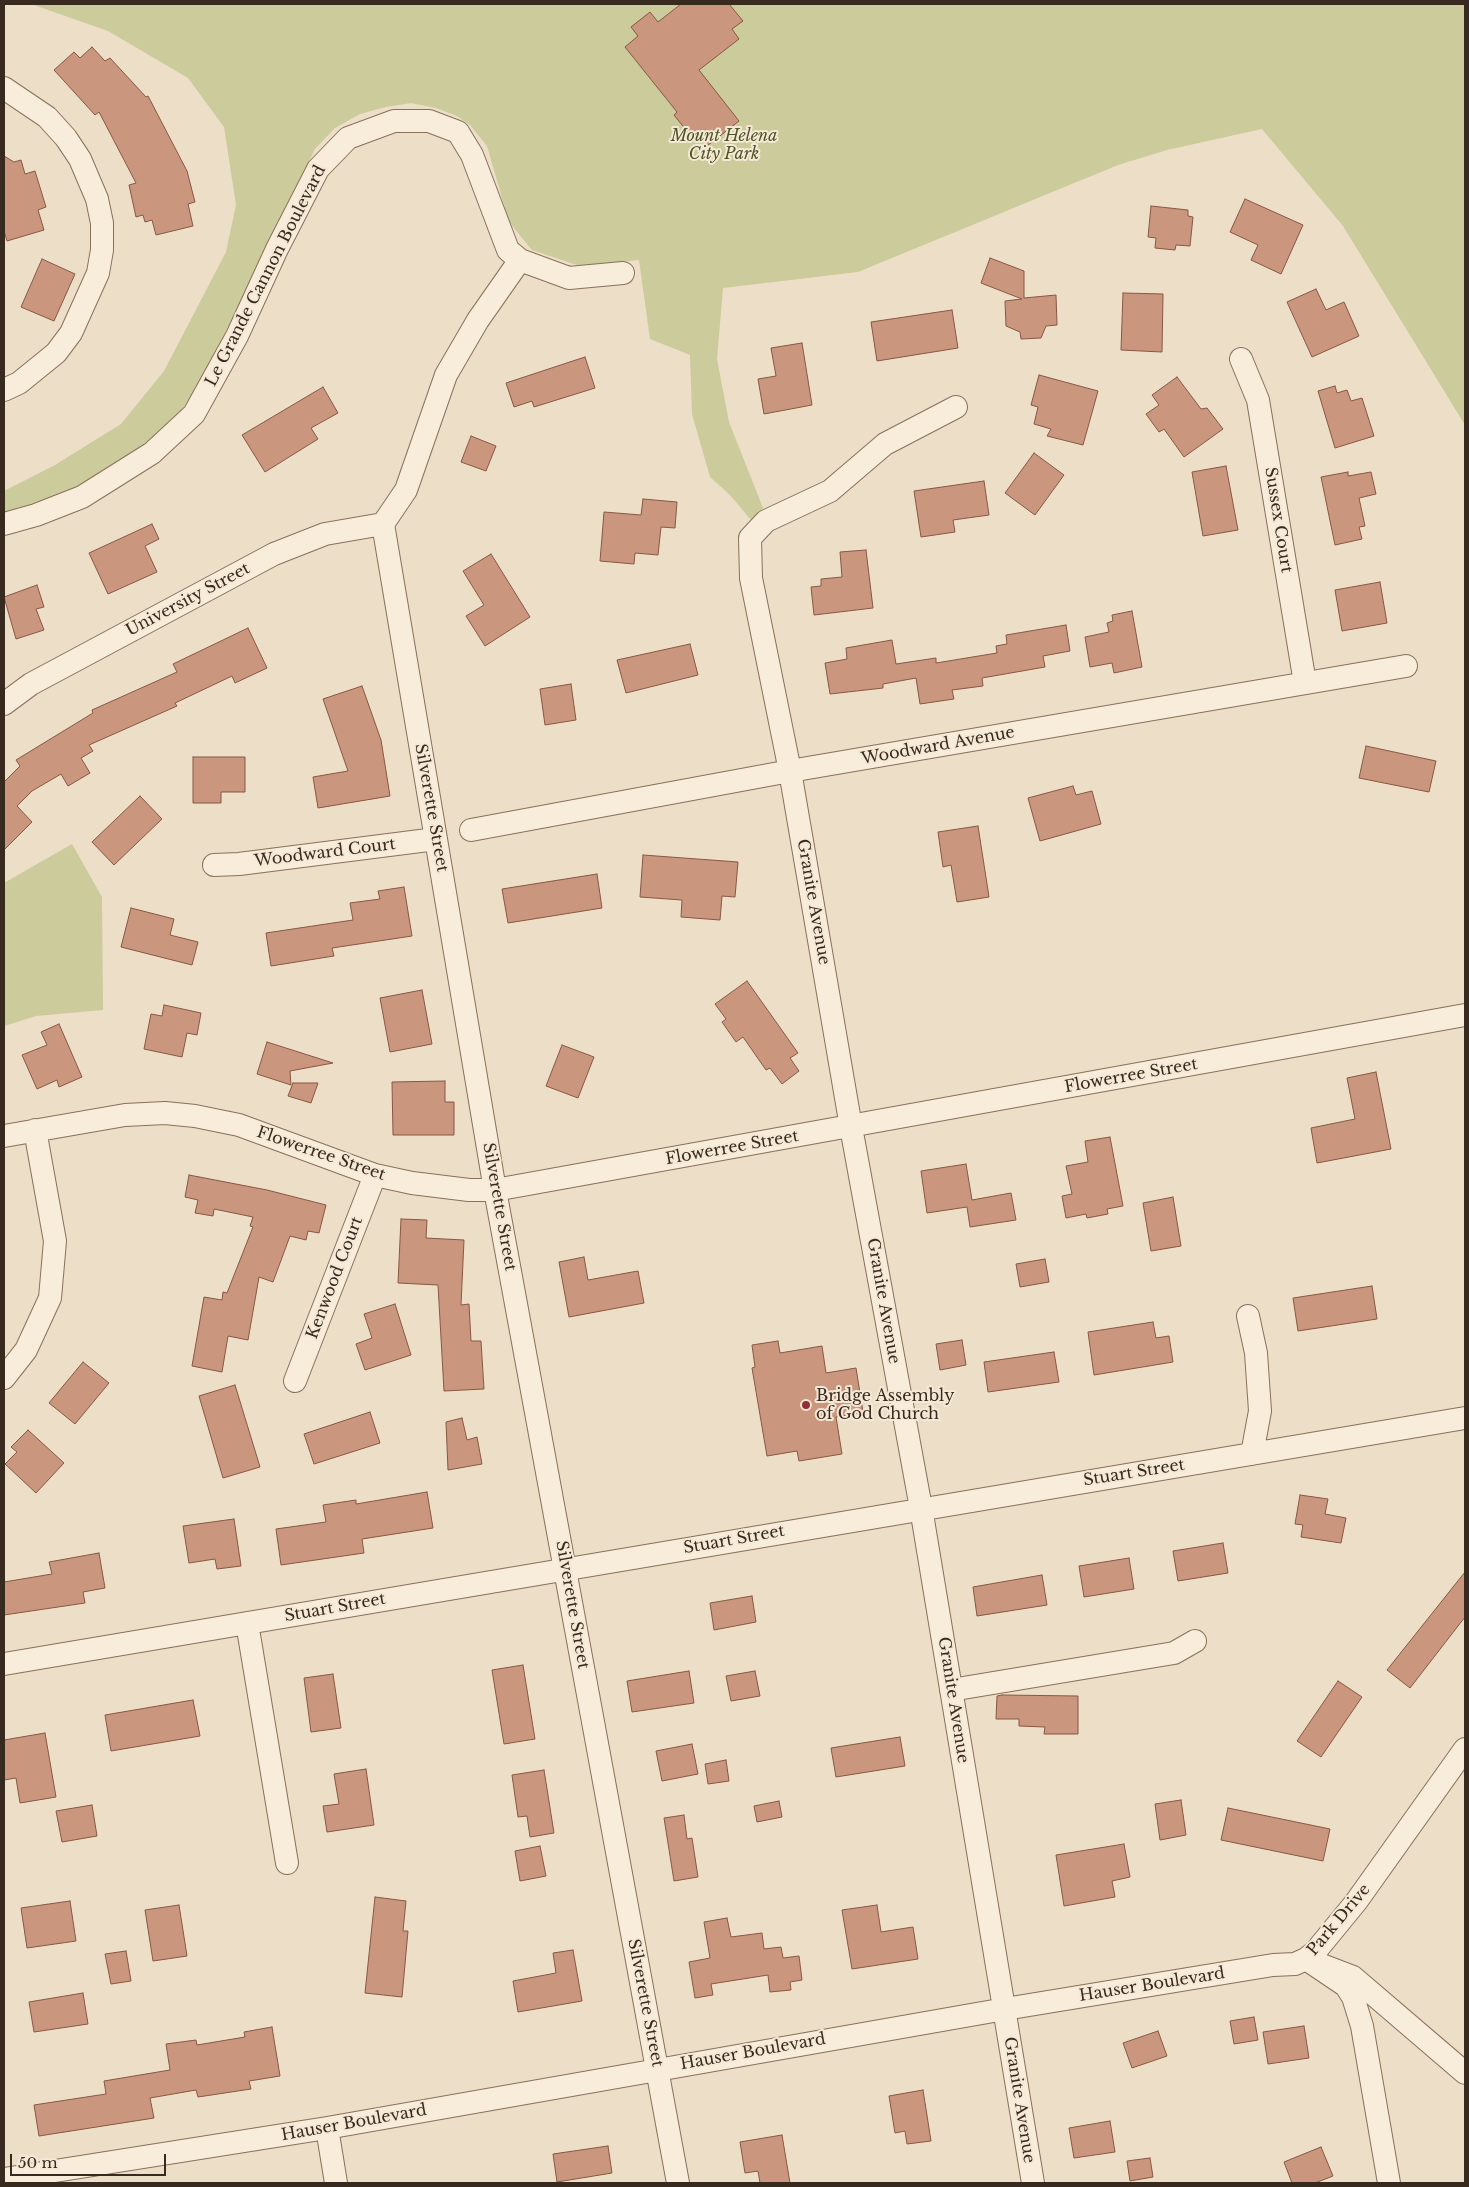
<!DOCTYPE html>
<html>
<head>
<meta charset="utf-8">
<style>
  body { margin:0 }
  #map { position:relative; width:1469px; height:2187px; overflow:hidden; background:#eddec7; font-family:"Libre Baskerville",serif }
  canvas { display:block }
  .frame { position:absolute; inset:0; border:5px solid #392a20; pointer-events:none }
  .scale { position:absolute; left:10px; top:2154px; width:156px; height:22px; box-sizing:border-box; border:2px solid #392a20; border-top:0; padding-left:6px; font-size:15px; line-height:18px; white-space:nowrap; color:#392a20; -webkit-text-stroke:4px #f5e9d6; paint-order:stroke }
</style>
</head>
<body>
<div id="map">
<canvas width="1469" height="2187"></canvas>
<div class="frame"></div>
<div class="scale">50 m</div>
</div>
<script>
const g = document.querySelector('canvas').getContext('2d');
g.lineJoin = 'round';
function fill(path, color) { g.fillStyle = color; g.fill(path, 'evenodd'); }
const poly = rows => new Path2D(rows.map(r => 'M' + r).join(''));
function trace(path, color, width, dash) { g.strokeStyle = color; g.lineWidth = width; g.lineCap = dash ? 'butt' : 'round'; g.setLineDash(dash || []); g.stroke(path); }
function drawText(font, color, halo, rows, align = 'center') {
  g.font = font + ' "Libre Baskerville",serif'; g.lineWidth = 4; g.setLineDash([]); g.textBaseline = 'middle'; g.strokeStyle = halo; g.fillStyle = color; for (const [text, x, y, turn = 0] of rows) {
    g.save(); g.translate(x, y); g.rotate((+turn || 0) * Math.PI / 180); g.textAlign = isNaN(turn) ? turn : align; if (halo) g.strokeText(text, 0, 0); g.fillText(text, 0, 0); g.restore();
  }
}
fill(poly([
  [31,4,1465,4,1465,425,1343,226,1262,129,1167,150,1118,165,858,272,723,288,717,359,729,422,763,508,751,520,730,495,710,477,692,414,690,355,650,339,639,260,580,266,532,250,509,222,487,146,470,125,457,116,436,108,411,103,386,107,360,114,335,128,315,149,220,343,189,400,168,426,126,457,61,496,4,518,4,491,55,465,121,424,164,371,226,252,236,205,224,127,188,78,108,31],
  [72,844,102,897,103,1010,36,1016,4,1026,4,883]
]), '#cbcb9b');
const building = poly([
  [681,4,729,4,743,21,732,29,739,39,699,70,739,121,707,146,695,131,690,135,674,115,677,112,625,47,638,36,631,27,650,12,658,22,681,4],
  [92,47,105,61,110,58,146,97,148,96,187,171,195,202,188,204,193,226,156,235,152,220,145,222,143,215,136,217,129,185,136,183,99,112,95,115,54,70,74,52,80,58,92,47],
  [4,156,14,162,21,160,25,174,35,171,46,207,38,210,44,230,7,241,4,231,4,156],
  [1245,199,1303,225,1281,274,1251,260,1258,245,1230,232,1245,199],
  [1151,206,1188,210,1188,216,1193,217,1190,246,1176,245,1175,250,1155,248,1156,238,1148,237,1151,206],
  [990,258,1024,271,1024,298,1056,295,1057,325,1046,326,1041,338,1021,339,1020,332,1006,326,1005,301,1022,299,981,283,990,258],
  [42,259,75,274,54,321,21,307,42,259],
  [1316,289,1326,310,1344,302,1359,336,1312,357,1287,302,1316,289],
  [1123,293,1163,294,1162,352,1121,350,1123,293],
  [952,310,958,348,877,361,871,322,952,310],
  [802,343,812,405,764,414,758,379,776,376,771,348,802,343],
  [585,357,595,388,534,407,532,401,514,407,506,383,585,357],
  [1039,375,1098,391,1083,445,1047,436,1051,429,1034,424,1038,407,1031,405,1039,375],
  [1177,377,1201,409,1207,408,1223,429,1184,457,1164,429,1159,432,1146,414,1159,405,1152,395,1177,377],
  [1335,386,1337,393,1347,390,1351,401,1362,398,1374,436,1335,448,1318,391,1335,386],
  [323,387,338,413,311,428,318,439,265,472,242,435,323,387],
  [471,436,496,446,486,471,461,462,471,436],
  [1034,453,1064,475,1035,515,1005,493,1034,453],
  [1226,466,1238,530,1203,536,1192,472,1226,466],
  [1348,472,1348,476,1371,472,1376,494,1359,498,1365,526,1359,527,1362,539,1335,545,1321,477,1348,472],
  [984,481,989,515,953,520,955,532,921,537,914,491,984,481],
  [643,499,677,502,675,528,661,527,658,555,635,553,634,564,600,561,604,512,641,515,643,499],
  [152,524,159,539,145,546,157,572,108,594,89,553,152,524],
  [866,550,873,608,814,615,811,587,821,586,821,579,842,577,840,552,866,550],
  [491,554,530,617,485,646,466,616,484,605,463,571,491,554],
  [1380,582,1387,623,1342,631,1335,590,1380,582],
  [37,585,44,607,36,609,44,630,16,639,4,597,37,585],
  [1132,611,1142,667,1114,673,1112,663,1090,667,1085,637,1109,632,1107,623,1113,621,1112,615,1132,611],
  [1066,625,1070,651,1043,656,1045,667,982,678,983,686,952,690,954,699,920,704,916,678,883,684,883,688,830,694,825,663,847,659,846,648,892,640,896,664,936,658,936,663,997,653,996,646,1007,644,1006,635,1066,625],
  [248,628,267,668,235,683,232,676,175,703,177,706,89,745,93,751,81,758,90,773,68,786,61,774,32,791,17,806,32,822,4,850,4,782,20,766,16,760,93,713,92,710,177,672,173,664,248,628],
  [690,644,698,675,626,693,617,660,690,644],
  [571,684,576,720,545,725,540,689,571,684],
  [362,686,381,740,390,796,318,808,313,777,348,771,323,699,362,686],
  [1366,746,1436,761,1429,792,1359,778,1366,746],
  [193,757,245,757,245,792,221,792,221,803,193,803,193,757],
  [1073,786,1076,795,1092,791,1101,824,1040,841,1028,798,1073,786],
  [140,796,162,819,114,865,92,842,140,796],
  [978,826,989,897,957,902,951,865,943,867,938,832,978,826],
  [643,855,738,862,735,897,722,896,720,920,681,917,682,900,640,897,643,855],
  [597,874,602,908,508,923,502,889,597,874],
  [404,887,412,936,332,948,334,956,271,966,266,933,353,920,350,903,380,899,378,891,404,887],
  [131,908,174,919,170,935,198,942,192,965,121,947,131,908],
  [747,981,798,1053,790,1058,799,1071,782,1084,770,1068,766,1070,743,1037,736,1042,722,1022,726,1019,715,1004,747,981],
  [422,990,432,1044,390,1052,380,998,422,990],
  [164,1005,201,1013,197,1035,187,1033,182,1057,144,1049,151,1014,162,1016,164,1005],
  [59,1024,82,1077,59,1087,57,1080,37,1089,22,1055,47,1045,41,1032,59,1024],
  [267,1042,333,1063,290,1071,291,1085,257,1074,267,1042],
  [562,1045,594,1057,578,1098,546,1086,562,1045],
  [1376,1072,1391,1149,1317,1163,1311,1128,1355,1119,1347,1078,1376,1072],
  [445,1081,445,1102,454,1102,454,1135,393,1135,392,1082,445,1081],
  [293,1083,318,1083,311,1103,288,1096,293,1083],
  [1110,1137,1123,1206,1107,1209,1108,1214,1087,1218,1086,1214,1066,1218,1062,1196,1072,1194,1066,1166,1088,1162,1085,1141,1110,1137],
  [966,1164,972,1200,1011,1193,1016,1220,970,1227,967,1207,927,1213,921,1171,966,1164],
  [189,1175,267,1190,326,1205,319,1233,308,1231,306,1240,290,1236,273,1282,259,1277,248,1340,228,1336,222,1372,192,1366,204,1297,222,1300,223,1292,227,1293,253,1227,250,1226,253,1217,214,1209,213,1216,195,1213,198,1200,185,1197,189,1175],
  [1173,1197,1181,1246,1151,1251,1143,1203,1173,1197],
  [401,1219,427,1220,426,1238,464,1240,461,1305,469,1304,471,1341,481,1341,484,1389,444,1391,438,1285,398,1283,401,1219],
  [584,1257,588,1280,638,1271,644,1303,569,1317,559,1262,584,1257],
  [1045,1259,1049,1282,1020,1287,1016,1264,1045,1259],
  [1372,1286,1377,1319,1298,1331,1293,1298,1372,1286],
  [395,1304,411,1355,365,1370,356,1344,372,1338,364,1314,395,1304],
  [1153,1322,1156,1338,1169,1336,1173,1362,1094,1375,1088,1332,1153,1322],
  [962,1340,966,1365,940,1370,936,1344,962,1340],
  [778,1341,780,1353,822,1346,826,1373,856,1368,863,1412,836,1417,842,1454,799,1461,797,1451,767,1456,752,1368,755,1367,752,1345,778,1341],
  [1054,1352,1059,1382,988,1392,984,1362,1054,1352],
  [83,1362,109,1383,75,1424,49,1403,83,1362],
  [235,1385,260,1467,223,1478,199,1396,235,1385],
  [370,1412,380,1443,314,1464,304,1434,370,1412],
  [462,1418,467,1440,477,1437,482,1464,448,1470,446,1422,462,1418],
  [28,1430,64,1463,36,1493,5,1464,17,1452,11,1447,28,1430],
  [427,1492,433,1528,362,1539,364,1553,281,1565,276,1529,326,1522,323,1505,356,1500,356,1504,427,1492],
  [1300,1495,1328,1499,1325,1514,1346,1518,1341,1543,1301,1537,1303,1525,1295,1524,1300,1495],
  [234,1519,241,1566,217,1569,215,1559,189,1563,183,1526,234,1519],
  [1223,1543,1228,1573,1178,1581,1173,1551,1223,1543],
  [99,1553,105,1588,83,1592,85,1603,4,1615,4,1582,52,1574,49,1562,99,1553],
  [1129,1558,1134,1589,1084,1597,1079,1566,1129,1558],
  [1465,1572,1465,1617,1410,1688,1387,1670,1465,1572],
  [1042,1575,1047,1605,977,1616,973,1587,1042,1575],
  [752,1596,756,1622,714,1630,710,1603,752,1596],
  [523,1665,535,1739,504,1744,492,1670,523,1665],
  [689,1671,694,1703,632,1712,627,1681,689,1671],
  [755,1671,760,1696,731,1701,726,1676,755,1671],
  [333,1674,341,1728,311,1732,304,1678,333,1674],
  [1338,1681,1362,1697,1321,1757,1297,1741,1338,1681],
  [1002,1695,1078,1696,1078,1734,1044,1734,1045,1727,1019,1726,1019,1719,996,1719,997,1696,1002,1695],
  [193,1700,200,1736,111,1751,105,1715,193,1700],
  [45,1733,56,1797,20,1803,16,1778,4,1780,4,1740,45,1733],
  [900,1737,905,1766,836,1777,831,1748,900,1737],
  [692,1744,698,1774,662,1781,656,1751,692,1744],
  [726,1760,729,1781,708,1784,705,1764,726,1760],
  [366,1769,374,1825,327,1832,323,1806,339,1804,334,1774,366,1769],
  [544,1770,554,1833,530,1837,527,1816,518,1817,512,1775,544,1770],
  [1181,1800,1186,1835,1160,1840,1155,1804,1181,1800],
  [779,1801,782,1817,757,1822,754,1806,779,1801],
  [92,1805,97,1836,62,1842,56,1811,92,1805],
  [1228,1808,1330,1829,1323,1861,1221,1840,1228,1808],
  [684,1815,687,1839,692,1838,698,1877,674,1881,664,1818,684,1815],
  [1124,1844,1130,1877,1112,1881,1115,1897,1064,1906,1056,1855,1124,1844],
  [540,1846,546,1876,520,1881,515,1851,540,1846],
  [375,1897,406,1901,403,1931,408,1931,402,1997,365,1993,375,1897],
  [70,1901,76,1941,27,1948,21,1908,70,1901],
  [179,1905,187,1956,153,1961,145,1910,179,1905],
  [877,1905,881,1932,913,1927,918,1959,852,1969,842,1910,877,1905],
  [727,1918,731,1937,762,1933,764,1949,781,1947,783,1958,799,1956,802,1980,790,1982,791,1990,770,1992,768,1975,711,1984,713,1995,695,1998,689,1962,710,1958,704,1922,727,1918],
  [573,1950,582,2001,518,2012,513,1981,556,1973,553,1953,573,1950],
  [126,1951,131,1981,111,1984,105,1954,126,1951],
  [83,1993,88,2024,34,2032,29,2002,83,1993],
  [1254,2017,1258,2040,1234,2044,1230,2021,1254,2017],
  [1304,2026,1309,2058,1268,2064,1263,2032,1304,2026],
  [272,2027,280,2076,249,2081,251,2089,198,2097,196,2090,150,2098,154,2118,39,2136,34,2105,106,2094,104,2081,170,2070,166,2044,196,2040,197,2045,245,2037,244,2032,272,2027],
  [1158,2031,1167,2056,1132,2068,1123,2043,1158,2031],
  [923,2090,931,2141,907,2144,905,2131,895,2133,889,2096,923,2090],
  [1110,2121,1115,2152,1074,2158,1069,2128,1110,2121],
  [782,2135,790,2183,760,2183,758,2171,745,2173,740,2142,782,2135],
  [608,2146,612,2173,557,2182,553,2154,608,2146],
  [1321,2147,1333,2176,1315,2183,1292,2183,1284,2162,1321,2147],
  [1150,2158,1153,2177,1130,2181,1127,2161,1150,2158]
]);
fill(building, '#ca967e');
trace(building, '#875743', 1);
const minor = poly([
  [4,88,47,117,66,138,80,159,97,199,102,223,102,250,98,273,71,333,56,353,19,383,4,390],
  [520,260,478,320,446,375,406,490,383,524,495,1190,678,2183],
  [1241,359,1258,400,1305,683],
  [956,407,885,444,830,491,766,521,750,538,751,578,790,771,851,1127,921,1508,1033,2183],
  [4,524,36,515,82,497,152,453,194,414,237,336,277,249,318,169,348,138,394,121,429,121,458,132,472,155,508,250,520,260,569,278,623,273],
  [4,704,31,684,274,554,325,534,383,524],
  [471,830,790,771,1406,666],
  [214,865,239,864,436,839],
  [4,1136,125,1115,165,1113,195,1116,239,1125,375,1175,412,1183,469,1190,495,1190,1465,1015],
  [1248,1316,1256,1353,1260,1411,1252,1454],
  [4,1378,26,1350,50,1298,55,1241,35,1130],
  [295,1381,375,1175],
  [247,1623,287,1863],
  [4,1664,1465,1418],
  [951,1690,1174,1653,1195,1641],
  [327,2128,336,2183],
  [4,2179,327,2128,1005,2009,1273,1965,1295,1964,1306,1959,1353,1977,1465,2073],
  [1389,2183,1362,2026,1353,1997,1346,1986,1306,1959,1315,1952,1356,1902,1465,1749]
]);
trace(minor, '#89705c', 24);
trace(minor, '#f8ecda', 22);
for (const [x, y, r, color] of [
  [806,1405,5,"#962e39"]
]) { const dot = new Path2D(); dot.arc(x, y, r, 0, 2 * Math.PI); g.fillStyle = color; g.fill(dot); trace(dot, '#f5e9d6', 2); }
drawText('italic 16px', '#4e5527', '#f5e9d6', [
  ["Mount Helena",724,136],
  ["City Park",724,154]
]);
drawText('16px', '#392a20', '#f5e9d6', [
  ["Le Grande Cannon Boulevard",266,276,-63],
  ["Sussex Court",1278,520,81],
  ["University Street",188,600,-28],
  ["Woodward Avenue",938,746,-10],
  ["Silverette Street",431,808,80],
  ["Woodward Court",325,853,-7],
  ["Granite Avenue",813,902,80],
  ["Flowerree Street",1131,1076,-10],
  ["Flowerree Street",732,1148,-10],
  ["Flowerree Street",321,1154,19],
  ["Silverette Street",499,1207,80],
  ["Kenwood Court",335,1278,-69],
  ["Granite Avenue",883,1301,80],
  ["Stuart Street",1134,1473,-9],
  ["Stuart Street",734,1540,-10],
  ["Silverette Street",572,1605,80],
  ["Stuart Street",335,1608,-10],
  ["Granite Avenue",953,1700,81],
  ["Park Drive",1339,1920,-50],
  ["Hauser Boulevard",1152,1985,-9],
  ["Silverette Street",645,2003,79],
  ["Hauser Boulevard",753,2052,-10],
  ["Granite Avenue",1019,2100,81],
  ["Hauser Boulevard",354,2123,-10]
]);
drawText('16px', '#392a20', '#f5e9d6', [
  ["Bridge Assembly",816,1396],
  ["of God Church",816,1414]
], 'left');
</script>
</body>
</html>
